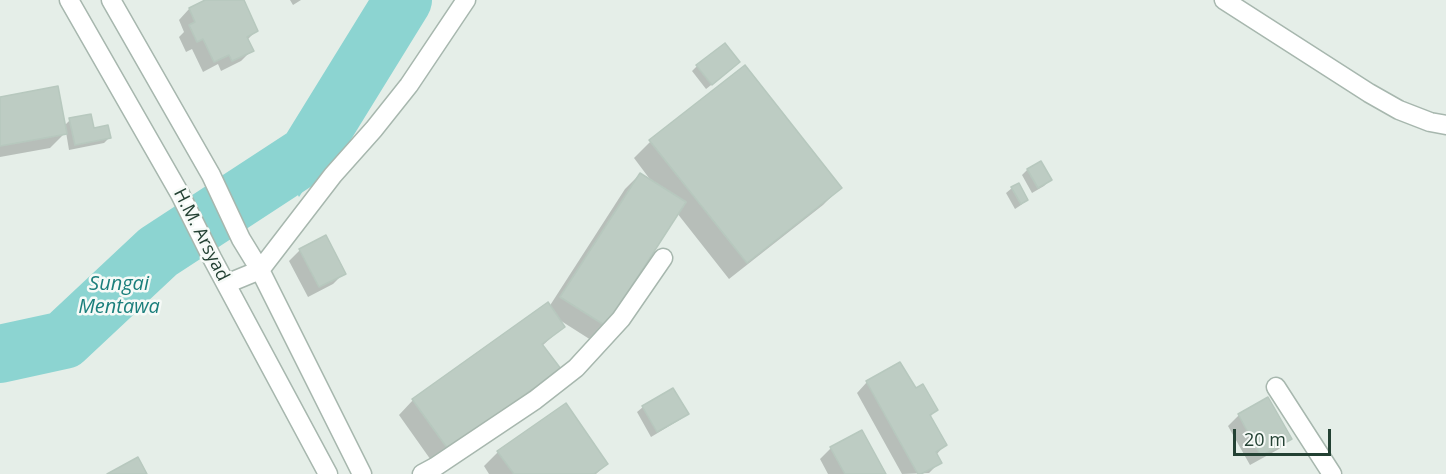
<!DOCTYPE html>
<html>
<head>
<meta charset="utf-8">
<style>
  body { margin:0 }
  #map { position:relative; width:1446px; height:474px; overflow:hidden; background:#e5eee8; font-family:"Open Sans",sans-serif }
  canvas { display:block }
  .scale { position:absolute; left:1233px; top:429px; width:98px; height:27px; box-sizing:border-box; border:3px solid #234133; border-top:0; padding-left:8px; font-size:18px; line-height:21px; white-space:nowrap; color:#234133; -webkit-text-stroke:4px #f6faf7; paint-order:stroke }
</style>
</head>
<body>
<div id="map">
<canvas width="1446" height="474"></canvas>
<div class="scale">20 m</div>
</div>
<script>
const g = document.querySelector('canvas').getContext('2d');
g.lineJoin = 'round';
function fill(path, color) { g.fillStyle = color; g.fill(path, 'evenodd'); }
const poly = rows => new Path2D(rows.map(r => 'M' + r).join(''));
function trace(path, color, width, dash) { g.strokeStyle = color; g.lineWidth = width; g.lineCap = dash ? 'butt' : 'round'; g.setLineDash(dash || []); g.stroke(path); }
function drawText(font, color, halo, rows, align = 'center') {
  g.font = font + ' "Open Sans",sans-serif'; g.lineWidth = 5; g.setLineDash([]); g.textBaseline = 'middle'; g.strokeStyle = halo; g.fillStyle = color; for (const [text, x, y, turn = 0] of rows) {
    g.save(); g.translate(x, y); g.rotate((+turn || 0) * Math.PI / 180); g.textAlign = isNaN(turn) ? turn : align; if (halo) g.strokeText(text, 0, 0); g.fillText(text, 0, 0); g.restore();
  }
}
fill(poly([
  [376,0,429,0,299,197,279,161,338,60],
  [174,208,196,254,169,269,136,311,79,354,0,379,0,341,38,335,117,267]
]), '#8cd4d1');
fill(poly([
  [209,0,242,0,256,31,247,40,252,50,241,61,221,71,218,64,203,72,192,49,186,52,179,37,184,32,179,20,189,9],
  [290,0,301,0,293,5],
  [697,66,733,68,706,89,692,71],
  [0,98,64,126,70,120,109,138,104,143,69,150,66,132,50,148,0,157],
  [650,142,840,188,823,205,729,279,677,213,605,325,591,340,558,319,563,327,542,346,559,369,544,384,433,463,399,415,413,400,549,307,625,189,640,174,652,182,634,158],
  [1040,163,1050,180,1044,186,1032,193,1022,175,1027,170],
  [1012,188,1027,200,1021,205,1015,209,1006,193],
  [300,250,344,273,333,284,308,297,289,261],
  [867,382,915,390,936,410,930,417,945,445,936,455,940,462,929,473,902,474,857,393],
  [643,407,687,413,681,419,651,437,637,412],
  [1239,415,1290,439,1279,449,1250,465,1228,426],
  [861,432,884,474,828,474,820,459,831,448],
  [498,452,606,464,596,474,489,474,484,466]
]), '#0003');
trace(poly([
  [0,354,64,340,158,252,308,154,403,0]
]), '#8cd4d1', 58);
const building = poly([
  [205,0,244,0,258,31,247,37,254,51,232,61,229,55,214,62,203,39,197,42,189,25,195,22,189,8,205,0],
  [725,43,740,62,712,85,696,65,725,43],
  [745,65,842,188,747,263,649,140,745,65],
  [58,86,67,134,0,146,0,97,58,86],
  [91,114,94,128,108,125,111,138,75,145,69,118,91,114],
  [1041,161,1052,180,1038,188,1027,169,1041,161],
  [640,173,686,202,606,326,560,297,640,173],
  [1019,183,1028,200,1021,204,1011,187,1019,183],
  [326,235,346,274,319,287,299,249,326,235],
  [548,302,565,327,542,344,561,369,448,449,412,399,548,302],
  [900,362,916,388,923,384,938,410,930,415,947,445,936,452,942,463,921,474,918,474,866,381,900,362],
  [673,388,689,414,657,432,642,406,673,388],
  [1268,397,1292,439,1261,456,1238,414,1268,397],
  [566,403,608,464,594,474,514,474,497,451,566,403],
  [862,430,886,474,845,474,830,447,862,430],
  [138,457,147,474,107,474,138,457]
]);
fill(building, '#bdccc3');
trace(building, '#b7c8be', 1.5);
const minor = poly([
  [69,0,180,194,212,258,328,474],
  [111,0,211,175,241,239,260,270,362,474],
  [1224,0,1369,93,1399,110,1430,122,1446,125],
  [226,284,260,270,333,175,374,129,409,85,466,0],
  [1276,387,1332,474],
  [422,474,435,467,535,400,576,368,621,319,663,258]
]);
trace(minor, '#a7b7ae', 21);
trace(minor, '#fff', 18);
drawText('18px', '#234133', '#f6faf7', [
  ["H.M. Arsyad",201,235,63]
]);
drawText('italic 20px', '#1b7f7c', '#f6faf7', [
  ["Sungai",119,284],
  ["Mentawa",119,307]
]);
</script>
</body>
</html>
